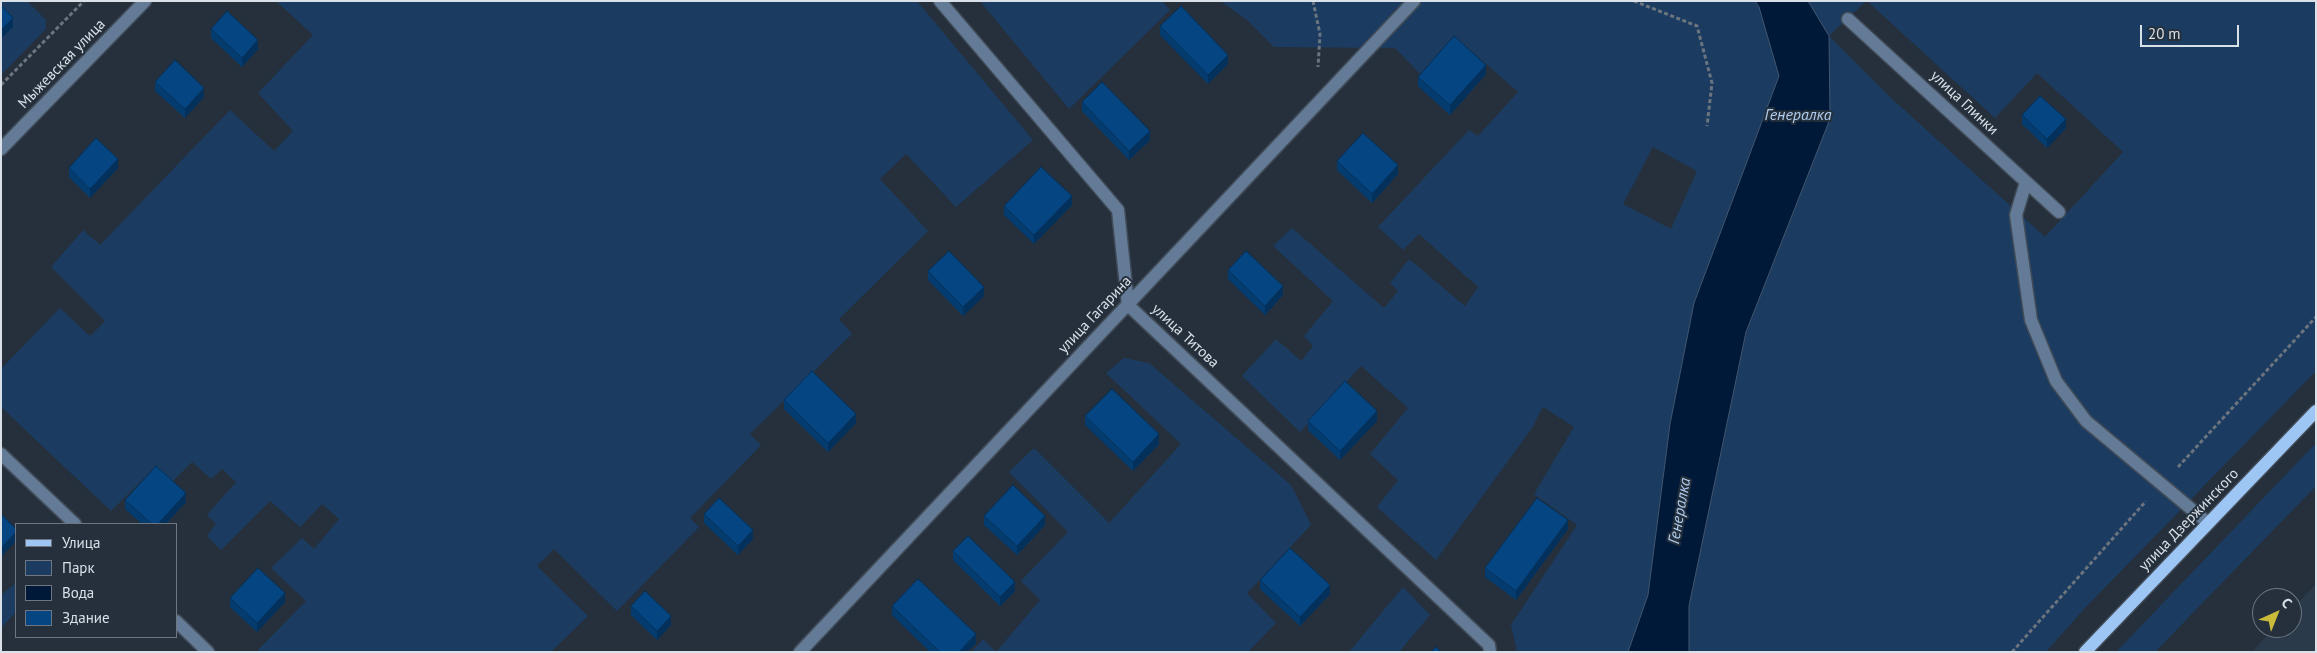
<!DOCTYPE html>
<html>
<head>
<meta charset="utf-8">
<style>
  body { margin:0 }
  #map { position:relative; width:2317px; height:653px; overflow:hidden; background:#25303c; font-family:"PT Sans",sans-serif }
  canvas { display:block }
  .frame { position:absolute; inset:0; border:2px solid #d9e0e8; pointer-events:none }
  .legend { position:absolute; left:15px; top:523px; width:162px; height:115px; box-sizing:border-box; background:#25303c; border:1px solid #6d7681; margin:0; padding:6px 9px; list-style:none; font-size:15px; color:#d9e0e8 }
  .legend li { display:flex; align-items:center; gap:10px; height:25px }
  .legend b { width:25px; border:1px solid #6d7681 }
  .north { position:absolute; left:2252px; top:588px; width:50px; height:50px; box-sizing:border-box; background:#25303c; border:1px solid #6d7681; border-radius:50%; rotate:44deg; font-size:14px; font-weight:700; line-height:20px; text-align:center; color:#d9e0e8 }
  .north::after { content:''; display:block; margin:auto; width:18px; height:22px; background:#c9ba3a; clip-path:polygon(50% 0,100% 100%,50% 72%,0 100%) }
  .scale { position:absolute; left:2140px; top:25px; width:99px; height:22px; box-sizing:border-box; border:2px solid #d9e0e8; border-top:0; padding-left:6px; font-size:15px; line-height:18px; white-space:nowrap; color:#d9e0e8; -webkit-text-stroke:4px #25303c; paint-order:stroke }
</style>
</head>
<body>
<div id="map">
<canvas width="2317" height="653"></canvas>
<div class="frame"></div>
<ul class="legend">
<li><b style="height:6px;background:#9ec6f5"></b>Улица</li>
<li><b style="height:14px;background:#1b3c60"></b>Парк</li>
<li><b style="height:14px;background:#001939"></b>Вода</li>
<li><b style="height:14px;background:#054682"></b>Здание</li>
</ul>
<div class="north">С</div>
<div class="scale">20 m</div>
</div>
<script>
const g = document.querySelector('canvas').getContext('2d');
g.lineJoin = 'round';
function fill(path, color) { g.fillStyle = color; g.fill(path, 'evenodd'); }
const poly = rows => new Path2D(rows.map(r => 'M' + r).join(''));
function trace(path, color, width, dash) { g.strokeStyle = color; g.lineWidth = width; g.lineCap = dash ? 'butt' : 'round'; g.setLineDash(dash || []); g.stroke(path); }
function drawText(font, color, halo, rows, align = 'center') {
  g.font = font + ' "PT Sans",sans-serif'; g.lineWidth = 4; g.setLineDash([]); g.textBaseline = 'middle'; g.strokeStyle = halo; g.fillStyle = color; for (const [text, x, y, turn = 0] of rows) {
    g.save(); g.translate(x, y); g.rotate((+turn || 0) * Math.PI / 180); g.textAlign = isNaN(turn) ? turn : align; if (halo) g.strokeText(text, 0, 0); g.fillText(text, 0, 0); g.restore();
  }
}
fill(poly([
  [2316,584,2316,652,2252,652,2274,628,2292,628,2292,609]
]), '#2a3a4b');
fill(poly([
  [1,1,27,1,46,20,46,29,1,75],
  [276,1,917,1,1033,140,956,207,906,154,880,179,928,231,839,319,852,334,750,434,761,445,690,518,699,527,617,611,554,549,537,566,588,616,551,652,260,652,258,650,306,601,271,568,302,538,314,549,339,519,322,504,300,527,270,501,221,550,207,536,216,524,207,515,236,482,222,469,211,479,192,462,172,482,154,468,111,511,1,407,1,369,60,308,90,336,105,321,51,267,83,230,100,245,230,110,274,151,293,131,258,93,313,35],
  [980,1,1162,1,1170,10,1069,109],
  [1220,1,1755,1,1759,7,1779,76,1745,171,1670,424,1648,595,1628,652,1517,652,1511,625,1577,525,1534,494,1574,427,1543,407,1532,428,1436,560,1377,507,1398,480,1370,454,1408,408,1361,366,1300,432,1242,376,1276,339,1301,361,1313,346,1304,336,1333,301,1273,246,1292,228,1384,308,1398,291,1390,283,1409,259,1465,306,1478,287,1419,234,1403,250,1378,227,1469,130,1478,136,1518,92,1454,36,1420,74,1395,48,1274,47,1247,20],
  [1653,147,1697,171,1671,229,1623,204],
  [1808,1,1866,1,1829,36,1890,97,2045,237,2123,152,2037,73,1995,118,1867,1,2316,1,2316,371,2084,609,2046,652,1689,652,1689,606,1746,332,1830,119,1829,36],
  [1124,358,1149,363,1291,485,1311,525,1247,593,1276,623,1248,652,996,652,1040,600,1021,581,1068,532,1009,472,1034,448,1109,523,1181,444,1106,373],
  [2316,443,2316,486,2155,652,2116,652],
  [16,583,16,612,1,628,1,595],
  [1403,587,1430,615,1399,652,1349,652],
  [983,639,996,652,971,652]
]), '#1b3c60');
const water = poly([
  [1755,1,1808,1,1829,36,1830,119,1746,332,1689,606,1689,652,1628,652,1648,595,1670,424,1694,303,1779,76,1759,7,1755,1]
]);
fill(water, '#001939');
trace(water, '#41556e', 1);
const minor = poly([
  [940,1,1118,210,1128,305,1489,645,1490,652],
  [1848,19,2059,212],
  [1,149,145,1],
  [2026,182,2016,215,2031,320,2056,381,2086,421,2208,523],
  [1,454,75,524],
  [176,621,208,652],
  [800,652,1414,1]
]);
const major = poly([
  [2085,652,2316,411]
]);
trace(minor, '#424c58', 15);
trace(major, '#424c58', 15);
trace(poly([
  [1313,1,1320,34,1318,67],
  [1634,1,1697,26,1712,83,1707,126],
  [1,85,84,1],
  [2178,467,2316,317],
  [2012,652,2146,501]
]), '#6b747f', 3, [4, 2.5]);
trace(minor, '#637b97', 12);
trace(major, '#9ec6f5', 12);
fill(poly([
  [1160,26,1228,64,1208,84,1160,35],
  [211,29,258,49,242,67,211,38],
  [1486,74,1450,115,1418,86,1418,77],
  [155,82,204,97,185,118,155,91],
  [1082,102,1150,140,1129,160,1082,111],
  [2022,115,2066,128,2047,148,2022,124],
  [1337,161,1398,174,1372,203,1337,170],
  [69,168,118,168,90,198,69,177],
  [1072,205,1034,244,1004,215,1004,206],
  [1228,270,1283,295,1265,315,1228,279],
  [928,271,984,296,963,316,928,280],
  [784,400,856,423,828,452,784,409],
  [1085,416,1159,444,1133,471,1085,425],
  [1308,421,1377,421,1340,460,1308,430],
  [125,500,186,502,166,524,142,524,125,509],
  [704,514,753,539,738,555,704,523],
  [984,516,1045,525,1017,555,984,525],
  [1568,529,1516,600,1485,577,1485,568],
  [953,551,1015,591,1000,606,953,560],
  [1260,580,1330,594,1300,626,1260,589],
  [230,598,285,602,257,632,230,607],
  [631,606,671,625,657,640,631,615],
  [892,606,976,643,967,652,930,652,892,615]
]), '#043c70');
fill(poly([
  [13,18,13,27,1,39,1,30],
  [258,40,258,49,242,67,242,58],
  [1228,55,1228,64,1208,84,1208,75],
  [1486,65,1486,74,1450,115,1450,105],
  [204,88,204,97,185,118,185,109],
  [2066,119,2066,128,2047,148,2047,139],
  [1150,131,1150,140,1129,160,1129,151],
  [118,159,118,168,90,198,90,189],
  [1398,165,1398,174,1372,203,1372,194],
  [1072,196,1072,205,1034,244,1034,235],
  [1283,286,1283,295,1265,315,1265,306],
  [984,287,984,296,963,316,963,307],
  [1377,411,1377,421,1340,460,1340,451],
  [856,414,856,423,828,452,828,443],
  [1159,434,1159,444,1133,471,1133,462],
  [186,493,186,502,166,524,158,524],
  [1045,516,1045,525,1017,555,1017,546],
  [1568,520,1568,529,1516,600,1516,591],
  [753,530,753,539,738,555,738,546],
  [16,532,16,541,1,557,1,548],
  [1015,582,1015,591,1000,606,1000,597],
  [1330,585,1330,594,1300,626,1300,617],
  [285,593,285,602,257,632,257,623],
  [671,616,671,625,657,640,657,631],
  [976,634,976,643,967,652,959,652]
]), '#04315b');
const building = poly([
  [1,5,13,18,1,30,1,5],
  [1181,6,1228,55,1208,75,1160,26,1181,6],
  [227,11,258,40,242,58,211,29,227,11],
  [1454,36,1486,65,1450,105,1418,77,1454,36],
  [175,60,204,88,185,109,155,82,175,60],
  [1102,82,1150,131,1129,151,1082,102,1102,82],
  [2040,96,2066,119,2047,139,2022,115,2040,96],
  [1363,133,1398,165,1372,194,1337,161,1363,133],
  [96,138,118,159,90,189,69,168,96,138],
  [1041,167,1072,196,1034,235,1004,206,1041,167],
  [949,251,984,287,963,307,928,271,949,251],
  [1246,251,1283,286,1265,306,1228,270,1246,251],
  [812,371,856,414,828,443,784,400,812,371],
  [1345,381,1377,411,1340,451,1308,421,1345,381],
  [1112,389,1159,434,1133,462,1085,416,1112,389],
  [156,466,186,493,158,524,152,524,125,500,156,466],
  [1013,485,1045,516,1017,546,984,516,1013,485],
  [719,498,753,530,738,546,704,514,719,498],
  [1537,498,1568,520,1516,591,1485,568,1537,498],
  [1,514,16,529,16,532,1,548,1,514],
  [968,536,1015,582,1000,597,953,551,968,536],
  [1290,548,1330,585,1300,617,1260,580,1290,548],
  [258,568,285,593,257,623,230,598,258,568],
  [918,579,976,634,959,652,940,652,892,606,918,579],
  [645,591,671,616,657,631,631,606,645,591],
  [1436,647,1441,652,1431,652,1436,647]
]);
fill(building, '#054682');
trace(building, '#04315b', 1);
drawText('15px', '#d9e0e8', '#25303c', [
  ["Мыжевская улица",62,64,-46],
  ["улица Глинки",1964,103,43],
  ["улица Гагарина",1095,315,-47],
  ["улица Титова",1185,336,43],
  ["улица Дзержинского",2189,520,-46]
]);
drawText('italic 16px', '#aeccee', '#25303c', [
  ["Генералка",1798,115],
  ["Генералка",1680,511,-80]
]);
</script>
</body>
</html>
